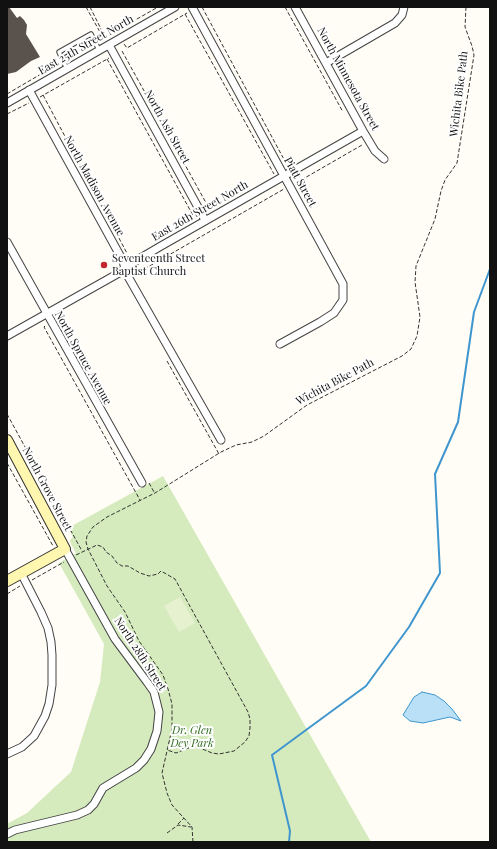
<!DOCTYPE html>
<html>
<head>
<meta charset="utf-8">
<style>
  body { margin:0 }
  #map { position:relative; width:497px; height:849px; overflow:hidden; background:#fffdf5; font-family:"Playfair Display",serif }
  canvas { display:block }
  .frame { position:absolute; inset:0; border:8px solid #111; pointer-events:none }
</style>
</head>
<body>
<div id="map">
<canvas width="497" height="849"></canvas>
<div class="frame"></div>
</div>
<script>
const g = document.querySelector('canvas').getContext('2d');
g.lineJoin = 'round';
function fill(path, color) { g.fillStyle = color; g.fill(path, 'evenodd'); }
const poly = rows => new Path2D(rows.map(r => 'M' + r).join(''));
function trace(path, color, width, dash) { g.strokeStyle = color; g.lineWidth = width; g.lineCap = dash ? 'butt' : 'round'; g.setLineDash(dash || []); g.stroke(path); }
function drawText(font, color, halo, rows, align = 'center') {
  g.font = font + ' "Playfair Display",serif'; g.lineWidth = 4; g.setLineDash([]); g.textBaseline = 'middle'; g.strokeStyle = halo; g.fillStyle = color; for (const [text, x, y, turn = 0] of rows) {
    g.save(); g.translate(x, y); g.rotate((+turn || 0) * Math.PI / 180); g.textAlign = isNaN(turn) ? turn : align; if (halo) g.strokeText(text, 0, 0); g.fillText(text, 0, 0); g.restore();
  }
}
fill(poly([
  [163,476,371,842,7,842,7,824,27,813,71,772,100,682,104,644,59,563,76,553,71,544,70,540,73,537,68,528]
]), '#d5ebbd');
fill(poly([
  [180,597,195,623,179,632,164,606]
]), '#e6f2cf');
const water = poly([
  [422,692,435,695,444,701,452,709,461,721,450,717,423,723,410,721,403,715,414,697,422,692]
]);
fill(water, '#b9e0f7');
trace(water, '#3f96cf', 1);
trace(poly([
  [289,842,290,831,272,755,366,686,409,627,440,573,435,474,458,422,474,312,490,269]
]), '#3f96cf', 2);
fill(poly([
  [7,7,9,7,17,18,20,16,24,20,27,25,26,34,40,57,31,61,16,72,7,74]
]), '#5a524d');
const lane = poly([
  [67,69,59,52,91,34,99,50]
]);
const street = poly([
  [192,7,343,284,343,300,334,313,320,322,280,344],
  [295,7,363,131,375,151,384,159],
  [109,45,205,220],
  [326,63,395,23,402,15,404,7],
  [29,90,123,261,126,273,221,440],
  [7,103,175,7],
  [7,242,142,483],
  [7,336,119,273,132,263,161,246,363,131],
  [7,754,22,747,34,736,45,716,49,704,52,685,52,655,51,642,48,628,41,612,21,573],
  [7,834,15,830,77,815,88,810,94,804,103,788,136,768,144,760,151,749,157,731,159,712,154,692,147,682,115,639,65,549]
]);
const secondary = poly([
  [7,440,65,549,7,581]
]);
trace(lane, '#444', 5.5);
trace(street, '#444', 9);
trace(secondary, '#333', 12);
trace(poly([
  [86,7,100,32,105,36,115,31,116,33],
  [90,7,103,33],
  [202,7,287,165],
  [285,7,343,112],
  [185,14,274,174],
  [116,31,158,7],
  [124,44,127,48,187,13],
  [122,51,210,210],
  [67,58,91,45],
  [107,59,195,219],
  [7,94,58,64],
  [43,95,129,257],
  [40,97,109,58],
  [7,114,29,103],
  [296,183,362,145],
  [134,275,284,189],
  [58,318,70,340],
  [45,326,44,327,140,500],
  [167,361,219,454],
  [7,414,82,551],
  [7,463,53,546],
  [149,483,154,492],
  [76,555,97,545,103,547,106,552,112,556,117,563,122,566,128,566,140,573,149,576,158,574,161,571,175,579,248,712,250,719,250,728,249,736,245,742,234,751,219,754,212,753,200,748,191,747,176,753,167,750],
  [32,580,64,562],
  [7,594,20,586],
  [178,824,184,818],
  [167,833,178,825,191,827],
  [193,842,192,827,172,805,167,793,162,773,172,729,172,704,168,689,163,675,139,641,125,612,107,586,88,549,86,542,87,536,93,527,107,517,155,493,221,452,236,445,252,442,264,436,307,405,402,356,411,349,417,336,420,317,415,282,416,266,435,219,441,191,445,180,457,163,474,55,472,46,465,27,466,7]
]), '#333', 1, [4, 2]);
trace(lane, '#fff', 3.5);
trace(street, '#fff', 7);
trace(secondary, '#fff6b0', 10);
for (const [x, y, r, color] of [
  [104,265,4,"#c4262e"]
]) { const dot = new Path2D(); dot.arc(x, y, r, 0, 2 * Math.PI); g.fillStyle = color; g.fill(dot); trace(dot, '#fff', 1.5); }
drawText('11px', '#111', '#fff', [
  ["East 25th Street North",86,45,-30],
  ["North Minnesota Street",348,79,61],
  ["Wichita Bike Path",459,94,-83],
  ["North Ash Street",167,127,61],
  ["Piatt Street",300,182,61],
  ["North Madison Avenue",94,186,61],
  ["East 26th Street North",200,211,-30],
  ["North Spruce Avenue",83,358,61],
  ["Wichita Bike Path",335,382,-28],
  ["North Grove Street",47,489,62],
  ["North 28th Street",140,654,57]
]);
drawText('11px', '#111', '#fff', [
  ["Seventeenth Street",112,259],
  ["Baptist Church",112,272]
], 'left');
drawText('italic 11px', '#2f6b1f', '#fff', [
  ["Dr. Glen",192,731],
  ["Dey Park",192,744]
]);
</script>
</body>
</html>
